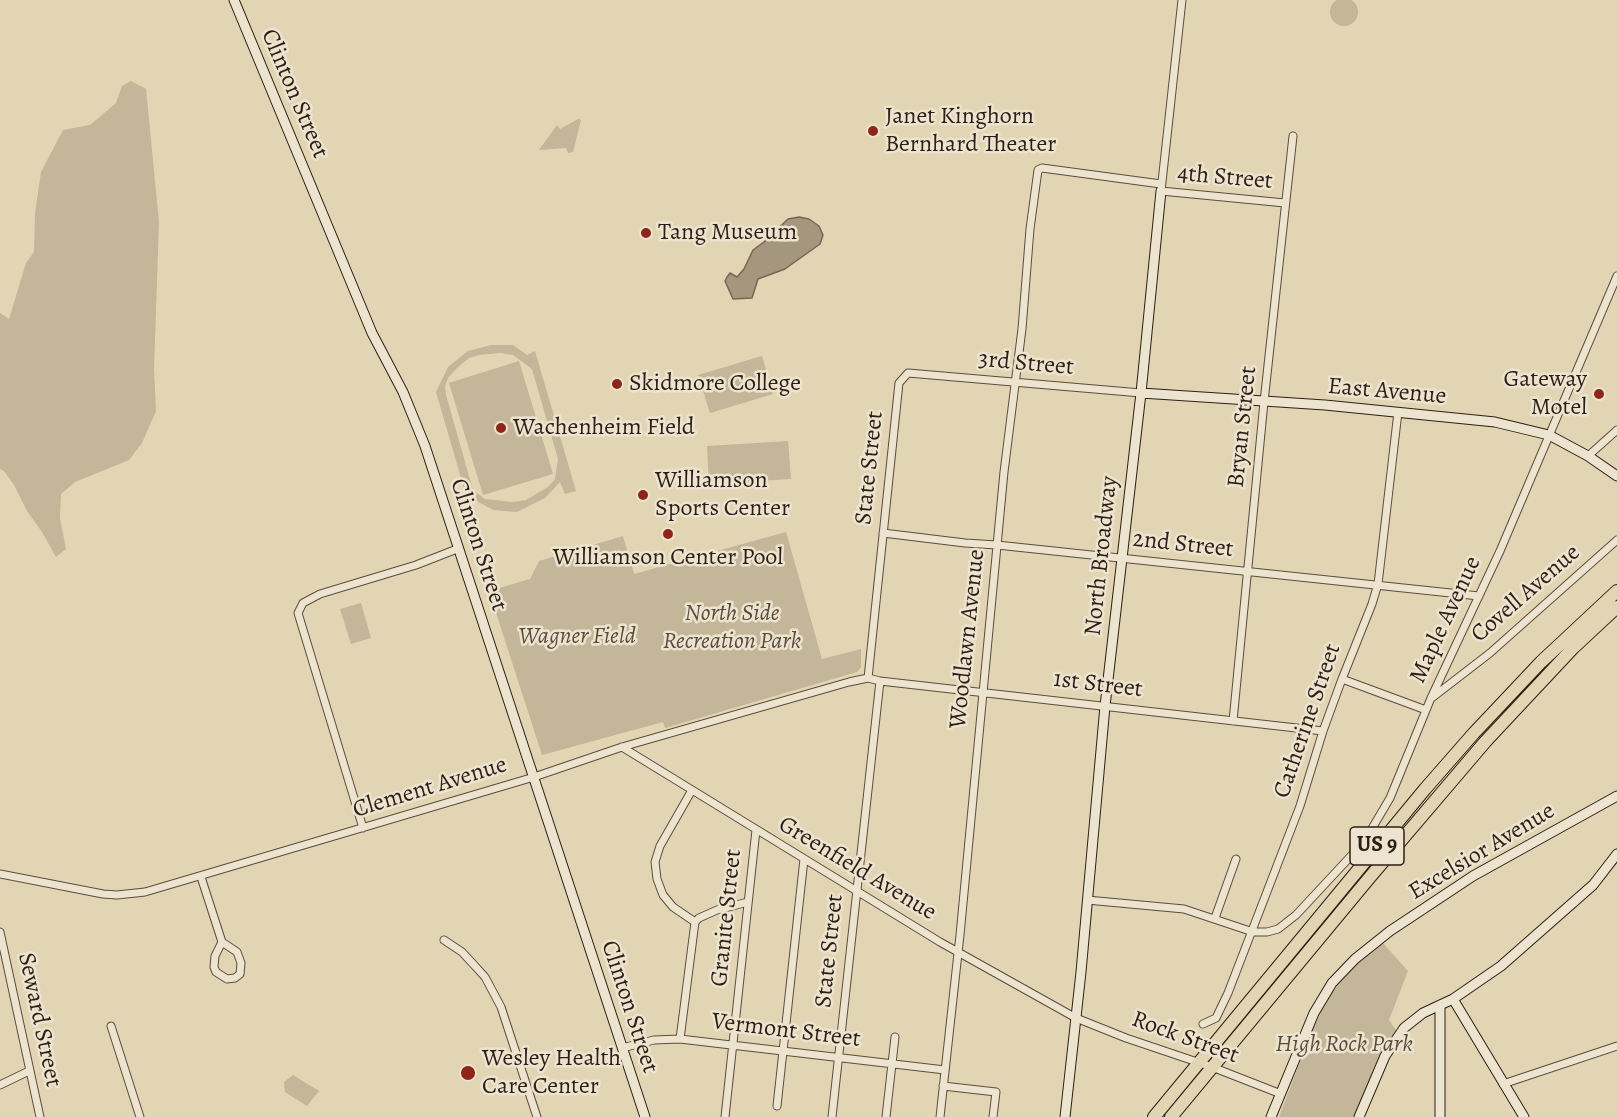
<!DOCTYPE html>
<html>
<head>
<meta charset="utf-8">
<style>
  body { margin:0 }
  canvas { display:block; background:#e1d5b4 }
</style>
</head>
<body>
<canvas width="1617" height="1117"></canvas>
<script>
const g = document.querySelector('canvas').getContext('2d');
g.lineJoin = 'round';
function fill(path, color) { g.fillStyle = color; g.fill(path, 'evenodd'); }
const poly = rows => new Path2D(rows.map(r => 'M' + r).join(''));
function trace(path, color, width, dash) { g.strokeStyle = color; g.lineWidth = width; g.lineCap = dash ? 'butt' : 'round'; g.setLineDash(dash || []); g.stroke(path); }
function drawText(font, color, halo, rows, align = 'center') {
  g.font = font + ' Alegreya,serif'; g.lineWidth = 5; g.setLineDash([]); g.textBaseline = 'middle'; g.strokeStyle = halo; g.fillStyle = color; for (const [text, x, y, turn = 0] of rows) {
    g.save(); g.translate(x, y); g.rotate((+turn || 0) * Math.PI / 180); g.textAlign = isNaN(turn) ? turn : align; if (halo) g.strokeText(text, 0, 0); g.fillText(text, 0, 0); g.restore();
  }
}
fill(poly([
  '1330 12a14 14 0 1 1 28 0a14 14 0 1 1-28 0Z',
  [131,81,146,89,159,222,154,369,156,411,142,443,129,460,75,482,61,494,60,518,66,549,56,557,42,532,27,511,14,485,4,471,0,469,0,313,9,319,26,263,34,252,35,213,41,172,63,130,90,125,116,103,122,86],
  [578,119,581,120,573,152,568,153,566,148,539,150,557,125,560,129],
  [491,345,513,345,527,355,535,351,576,491,565,494,560,482,545,498,517,512,493,510,466,495,436,392,448,367,468,351],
  [500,353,513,355,532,369,558,459,555,479,548,487,526,500,512,502,485,499,473,490,446,395,445,386,448,378,457,368,469,358,479,355],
  [762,356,773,394,710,413,698,375],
  [519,361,553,474,483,495,449,383],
  [788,441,791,479,709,484,707,446],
  [786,532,822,659,861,649,861,667,857,672,665,728,663,722,542,755,489,591,530,579,539,561,623,536,634,574],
  [361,603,371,638,351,644,340,609],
  [1382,942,1408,971,1389,1020,1396,1030,1380,1053,1354,1117,1279,1117,1313,1028,1324,1005,1341,980,1361,960],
  [293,1075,319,1091,307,1106,285,1092,284,1082]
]), '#c3b699');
const water = poly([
  [799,217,809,219,819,226,823,235,820,244,785,269,758,279,752,298,733,299,725,281,727,277,730,273,737,277,744,269,753,250,764,242,788,219,799,217]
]);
fill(water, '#a4977e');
trace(water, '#756754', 1.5);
const street = poly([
  [1182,0,1161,191,1285,203],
  [1588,456,1617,430],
  [883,533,965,543,997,545,1479,596],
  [868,678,899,383,908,373,1141,393],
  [1342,679,1426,710],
  [1433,697,1490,653,1617,540],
  [1233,721,1264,402,1293,136],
  [622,747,940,942,1076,1018,1126,1038,1212,1067,1281,1094],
  [692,790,660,846,655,862,657,879,663,895,673,907,695,922],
  [363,828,298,613,303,603,320,594,416,565,457,549],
  [0,874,103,894,117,895,145,892,534,777,622,747,849,682,868,678,880,681,1323,731],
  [201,877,222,942],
  [1087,900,1184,909,1253,932,1267,932,1278,929,1296,915,1364,842,1390,798,1431,698,1500,551,1617,276],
  [1215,918,1236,859],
  [0,932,40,1117],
  [444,940,462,952,475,966,485,977,501,1007,537,1117],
  [222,942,237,952,241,963,240,974,235,978,227,979,216,972,214,967,215,956,222,942],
  [1203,1024,1216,1018,1228,993,1300,806,1323,731,1342,679,1372,604,1378,584,1398,412],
  [111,1026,140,1117],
  [680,1039,695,922,699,918,717,910,748,902],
  [622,1048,654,1040,680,1039,945,1070],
  [1503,1084,1617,1046],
  [0,1085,29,1071],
  [943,1086,996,1092,993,1117],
  [777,1106,804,859],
  [725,1117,756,830],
  [832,1117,880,681],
  [886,1117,895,1037],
  [940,1117,960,935,1004,472,1022,329,1030,229,1038,170,1042,168,1161,184]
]);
const secondary = poly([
  [234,0,372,333,403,392,425,446,645,1117],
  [1141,393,1325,405,1495,422,1549,435,1588,456,1617,476],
  [1453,999,1524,1117],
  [1065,1117,1081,972,1105,706,1141,393,1161,191],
  [1271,1117,1314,1013,1332,983,1355,959,1390,931,1473,876,1617,796],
  [1359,1117,1385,1056,1404,1028,1423,1013,1453,999,1501,966,1593,885,1617,854],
  [1440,1117,1440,1005]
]);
const highway = poly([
  [1154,1117,1425,789,1474,733,1541,662,1617,591],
  [1171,1117,1370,877,1485,742,1573,648,1617,607]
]);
trace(street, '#5c4c3d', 9);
trace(secondary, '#2f1e15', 11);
trace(highway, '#2f1e15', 14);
trace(street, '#ece4ce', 7);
trace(secondary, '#ece4ce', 9);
trace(highway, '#e1d5b4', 12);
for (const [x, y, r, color] of [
  [873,131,6,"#8f2418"],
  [646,233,6,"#8f2418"],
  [617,384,6,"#8f2418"],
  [1599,394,6,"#8f2418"],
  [501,428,6,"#8f2418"],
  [643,495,6,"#8f2418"],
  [668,534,6,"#8f2418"],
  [468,1073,8,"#8f2418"]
]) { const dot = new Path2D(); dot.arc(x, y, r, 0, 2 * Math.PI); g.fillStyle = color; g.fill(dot); trace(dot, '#ece4ce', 2); }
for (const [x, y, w] of [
  [1377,846,54]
]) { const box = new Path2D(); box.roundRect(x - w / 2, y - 19, w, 38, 4.5); g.fillStyle = '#ece4ce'; g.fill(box); trace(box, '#2f1e15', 1.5); }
drawText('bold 22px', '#2f1e15', null, [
  ["US 9",1377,846]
]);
drawText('24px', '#2f1e15', '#ece4ce', [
  ["Clinton Street",294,94,67],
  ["4th Street",1225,178,5],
  ["3rd Street",1026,364,5],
  ["East Avenue",1387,392,5],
  ["Bryan Street",1243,427,-84],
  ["State Street",870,468,-84],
  ["Clinton Street",478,545,72],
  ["2nd Street",1183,545,6],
  ["North Broadway",1102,556,-84],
  ["Covell Avenue",1526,594,-41],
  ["Maple Avenue",1446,620,-65],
  ["Woodlawn Avenue",968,639,-84],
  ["1st Street",1098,685,7],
  ["Catherine Street",1308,721,-71],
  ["Clement Avenue",430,788,-17],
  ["Excelsior Avenue",1482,852,-31],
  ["Greenfield Avenue",857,869,31],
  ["Granite Street",727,918,-84],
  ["State Street",830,951,-84],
  ["Clinton Street",629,1007,72],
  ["Seward Street",39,1020,78],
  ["Vermont Street",786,1031,7],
  ["Rock Street",1185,1038,20]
]);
drawText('24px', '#2f1e15', '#ece4ce', [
  ["Janet Kinghorn",885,117],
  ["Bernhard Theater",885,145],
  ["Tang Museum",658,233],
  ["Gateway",1587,380,"right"],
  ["Motel",1587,408,"right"],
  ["Skidmore College",629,384],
  ["Wachenheim Field",513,428],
  ["Williamson",655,481],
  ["Sports Center",655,509],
  ["Williamson Center Pool",668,558,"center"],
  ["Wesley Health",482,1059],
  ["Care Center",482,1087]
], 'left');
drawText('italic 24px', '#5b4c3d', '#ece4ce', [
  ["North Side",732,614],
  ["Recreation Park",732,642],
  ["Wagner Field",577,637],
  ["High Rock Park",1344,1045]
]);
</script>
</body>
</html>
